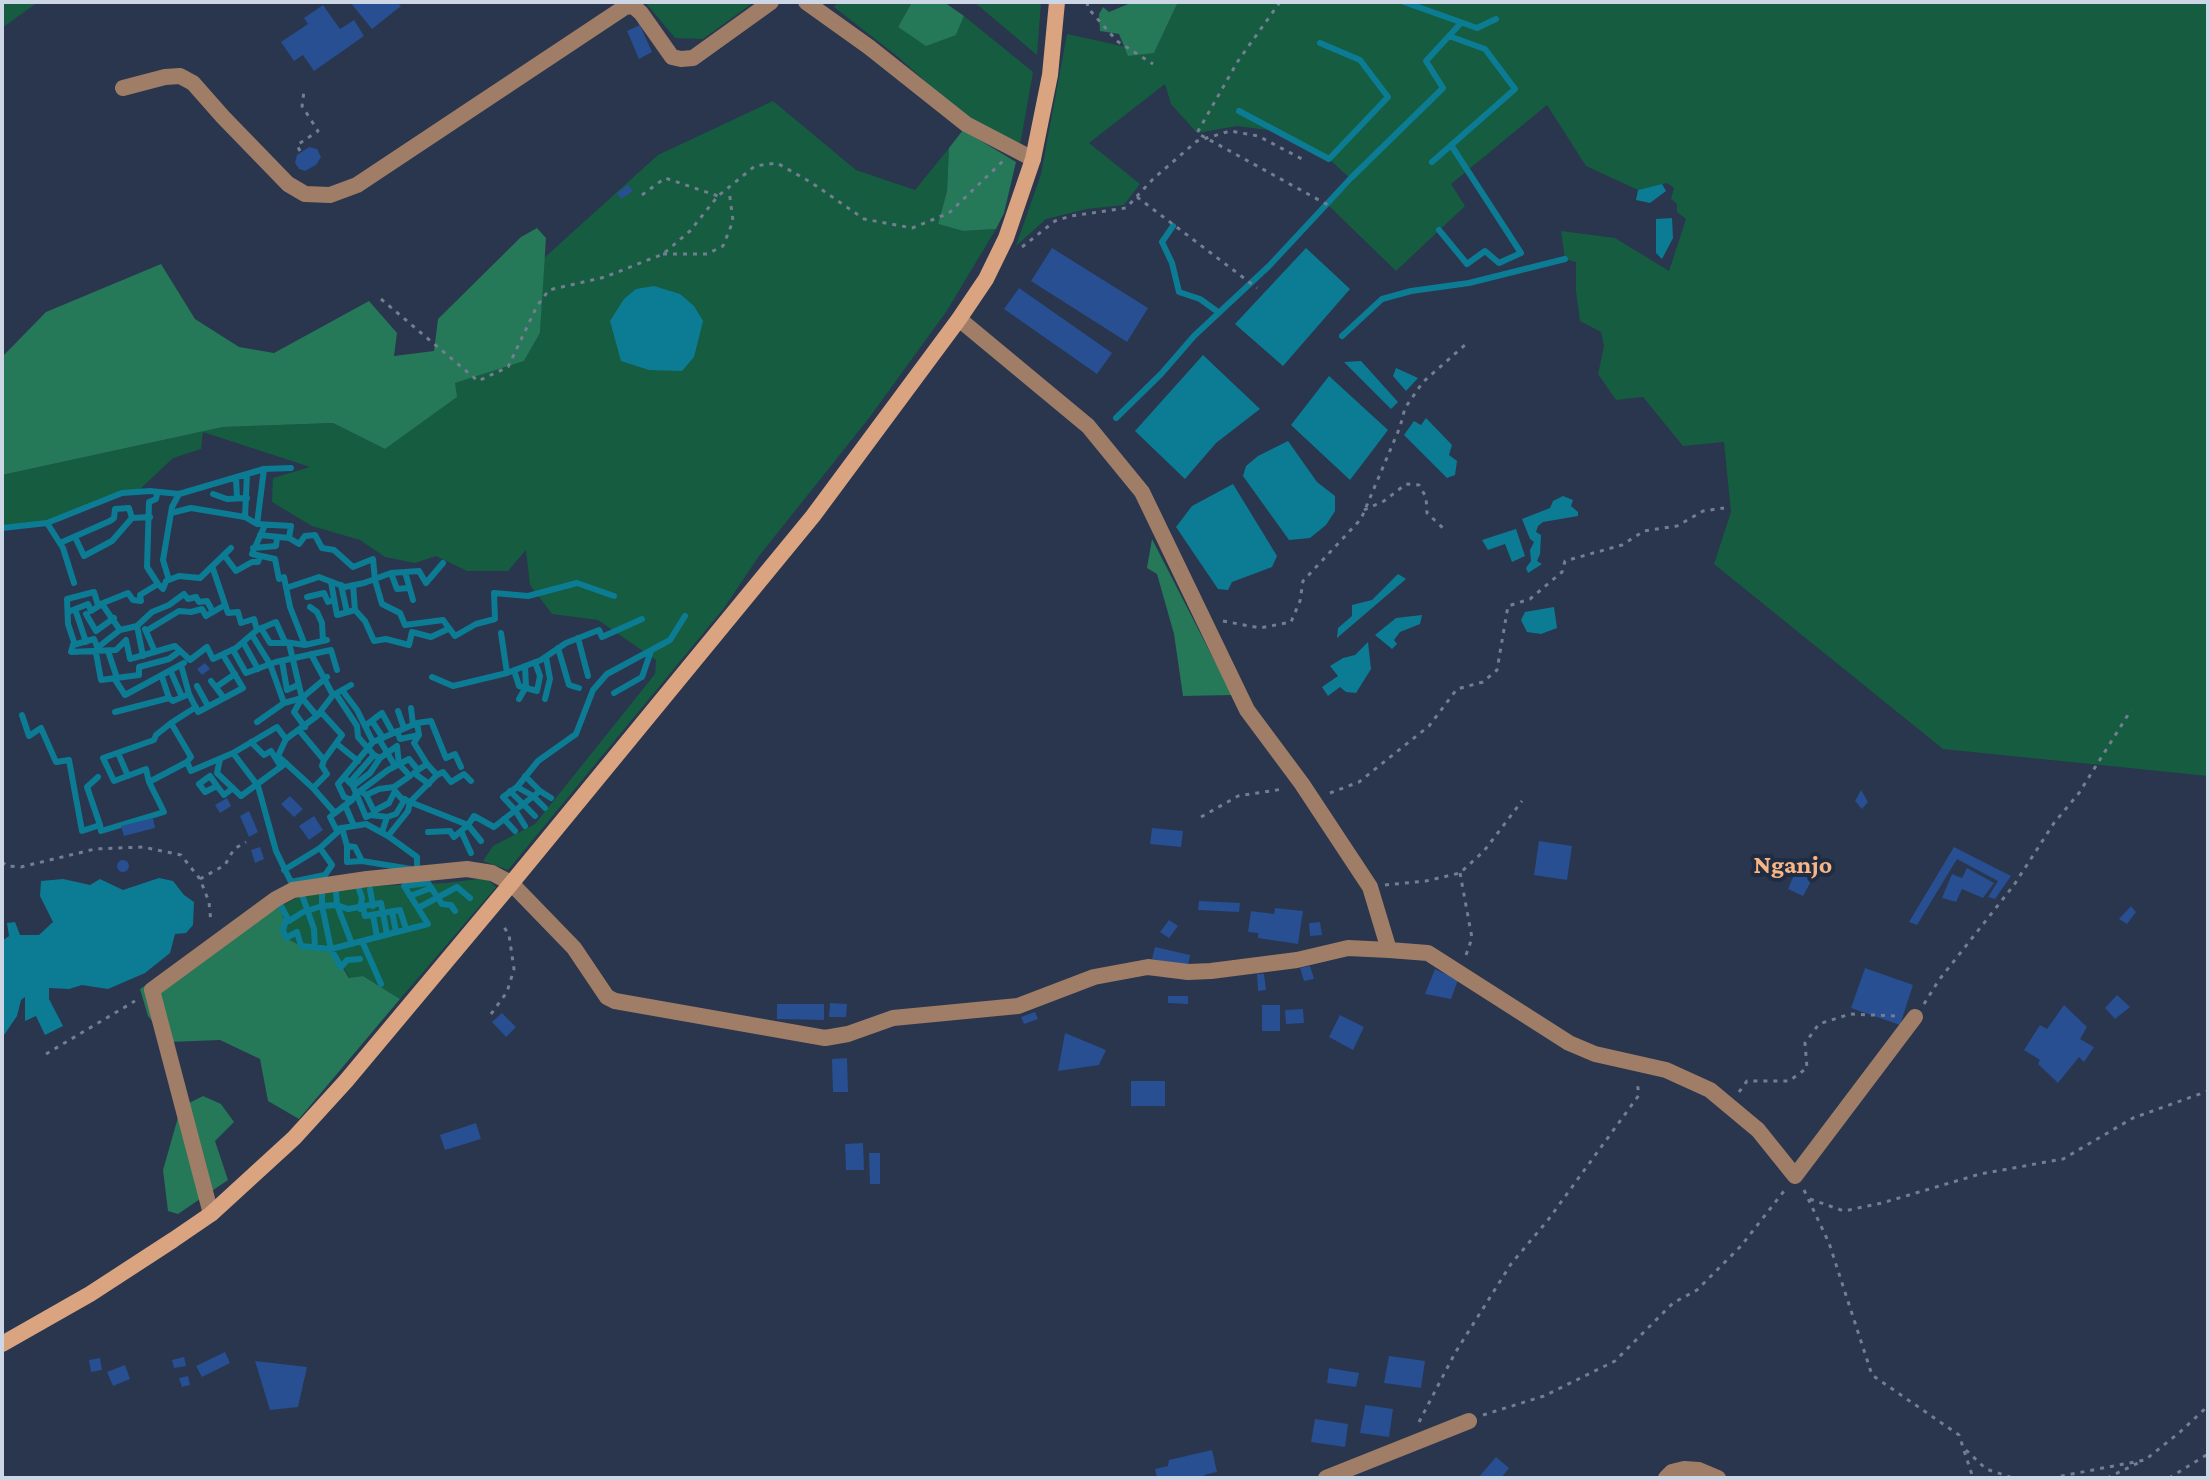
<!DOCTYPE html>
<html>
<head>
<meta charset="utf-8">
<style>
  body { margin:0 }
  #map { position:relative; width:2210px; height:1480px; overflow:hidden; background:#29364d; font-family:"Crimson Pro",serif }
  canvas { display:block }
  .frame { position:absolute; inset:0; border:4px solid #cdd6e4; pointer-events:none }
</style>
</head>
<body>
<div id="map">
<canvas width="2210" height="1480"></canvas>
<div class="frame"></div>
</div>
<script>
const g = document.querySelector('canvas').getContext('2d');
g.lineJoin = 'round';
function fill(path, color) { g.fillStyle = color; g.fill(path, 'evenodd'); }
const poly = rows => new Path2D(rows.map(r => 'M' + r).join(''));
function trace(path, color, width, dash) { g.strokeStyle = color; g.lineWidth = width; g.lineCap = dash ? 'butt' : 'round'; g.setLineDash(dash || []); g.stroke(path); }
function drawText(font, color, halo, rows, align = 'center') {
  g.font = font + ' "Crimson Pro",serif'; g.lineWidth = 8; g.setLineDash([]); g.textBaseline = 'middle'; g.strokeStyle = halo; g.fillStyle = color; for (const [text, x, y, turn = 0] of rows) {
    g.save(); g.translate(x, y); g.rotate((+turn || 0) * Math.PI / 180); g.textAlign = isNaN(turn) ? turn : align; if (halo) g.strokeText(text, 0, 0); g.fillText(text, 0, 0); g.restore();
  }
}
fill(poly([
  [2,2,38,2,2,28],
  [645,2,754,2,703,39,675,38],
  [838,2,912,2,898,27,956,35,964,16,1033,72,1020,145,962,114,897,56,834,7],
  [973,2,1041,2,1037,55,980,7],
  [1178,2,2208,2,2208,776,1943,749,1714,564,1731,512,1724,442,1683,446,1643,397,1616,400,1598,374,1604,346,1601,332,1580,321,1576,291,1576,262,1565,259,1561,231,1615,238,1669,271,1686,219,1677,212,1677,204,1671,199,1674,188,1667,183,1638,190,1586,166,1547,105,1451,184,1465,206,1396,271,1328,205,1353,181,1329,159,1276,131,1237,126,1197,133,1171,104,1165,84,1089,143,1140,184,1124,205,1087,209,1046,219,1016,246,1041,174,1067,34,1154,53],
  [773,101,856,170,915,190,949,148,947,191,938,224,963,231,996,229,946,312,869,418,759,556,724,608,508,870,483,861,493,846,535,824,655,674,656,660,598,620,552,614,530,585,526,550,508,571,467,571,436,556,415,563,385,557,360,540,312,526,272,502,273,478,310,467,203,432,201,449,173,458,136,493,108,497,47,523,2,528,2,475,223,427,333,423,385,449,456,397,454,383,524,361,540,333,544,258,658,155],
  [486,878,496,887,400,999,363,976,350,978,331,949,301,946,286,938,283,930,281,906,302,895,349,887,446,883]
]), '#155c41');
fill(poly([
  [912,2,944,2,964,16,956,35,926,46,898,27],
  [1133,2,1178,2,1154,53,1128,56,1119,34,1100,31,1099,14,1103,7,1109,12],
  [963,130,1016,162,1004,213,996,229,963,231,938,224,947,191,949,148],
  [537,228,546,238,540,333,524,361,455,383,457,397,385,449,333,423,223,427,2,475,2,357,46,312,161,264,195,319,239,347,274,353,369,301,397,333,394,356,434,351,438,319,521,237],
  [1152,539,1232,695,1183,696,1174,634,1157,574,1147,568],
  [281,906,286,938,301,946,331,949,349,978,363,976,400,999,299,1119,268,1101,260,1059,220,1040,169,1042,148,1016,140,989,182,961],
  [203,1096,221,1104,234,1122,215,1141,228,1180,178,1214,168,1211,163,1170,181,1107]
]), '#257858');
fill(poly([
  [1662,184,1666,191,1650,203,1636,200,1638,190],
  [1672,218,1673,238,1662,259,1656,253,1656,219],
  [1306,248,1350,289,1283,366,1235,324],
  [654,286,680,294,694,306,703,321,694,357,682,371,649,370,621,361,610,321,624,299,636,289],
  [1203,355,1260,409,1216,443,1185,479,1135,431],
  [1361,361,1398,402,1391,409,1344,362],
  [1396,368,1418,378,1406,391,1393,376],
  [1329,376,1388,430,1350,480,1291,425],
  [1426,418,1452,445,1449,455,1457,461,1455,475,1447,478,1404,435,1414,421,1421,425],
  [1288,441,1317,482,1335,496,1335,511,1326,525,1310,538,1289,540,1243,476,1246,466,1258,456],
  [1233,484,1277,556,1272,567,1232,582,1228,590,1218,589,1176,527,1192,506],
  [1563,496,1573,500,1571,506,1578,512,1578,516,1543,522,1538,526,1536,532,1541,535,1540,554,1537,561,1542,564,1528,573,1526,568,1531,561,1530,550,1534,542,1530,539,1522,519,1550,508,1553,501],
  [1516,529,1525,556,1512,562,1505,544,1488,550,1482,540],
  [1398,574,1406,579,1337,638,1338,628,1352,616,1352,605,1372,600],
  [1554,607,1557,628,1541,634,1527,632,1521,620,1525,612],
  [1422,615,1420,624,1400,632,1394,640,1397,644,1392,649,1375,635,1396,618],
  [1368,642,1371,669,1356,693,1346,692,1340,687,1328,696,1322,687,1338,676,1330,666,1343,658,1355,655],
  [159,878,173,881,184,895,194,902,193,925,186,933,175,934,170,953,145,973,108,989,82,985,69,989,49,988,49,999,63,1026,45,1035,36,1016,25,1021,25,997,21,1000,17,1016,2,1038,2,941,9,936,7,923,15,922,20,935,39,935,53,922,40,896,41,881,63,879,90,885,100,879,123,890]
]), '#0c7c95');
trace(poly([
  [1404,2,1477,28,1496,19],
  [1239,111,1329,159,1388,97,1360,60,1320,43],
  [1432,162,1515,89,1485,49,1449,36],
  [1173,226,1162,242,1172,263,1179,292,1200,299,1218,312],
  [1439,230,1467,264,1485,251,1499,263,1521,253,1451,145],
  [1342,336,1382,299,1411,291,1469,283,1565,259],
  [1116,418,1161,374,1194,336,1269,266,1351,178,1443,88,1426,61,1460,24],
  [236,477,237,498],
  [157,494,156,499,149,502,147,567,158,584],
  [213,494,227,499,247,498],
  [171,513,191,508,245,517,257,524,291,526,289,538,299,544,305,536,315,535,322,548,334,550,353,567,373,559,375,580,382,604,400,613,405,625,443,620,455,636,476,624,495,619,494,593,528,596,577,583,614,596],
  [245,517,247,474],
  [47,523,63,548,74,583],
  [257,524,264,469],
  [265,525,252,554,275,559,279,579,284,577,290,607,305,645],
  [2,528,47,523,122,493,150,491,179,494,264,469,291,468],
  [260,535,289,538],
  [75,537,84,556,112,541,132,518],
  [60,543,110,521,114,518,115,509,129,508,132,518,150,517],
  [231,548,200,578,179,576,166,581,163,589,158,584,140,595,141,601,133,600,128,593,98,605,94,592,67,599,68,624,74,642,71,652,116,650,126,640,130,659,175,646,190,660,207,647,213,659,236,648,257,630,276,622,285,642,305,645,327,640],
  [253,548,276,546,277,538],
  [224,555,236,571,252,562,258,562,260,556],
  [212,566,228,613,238,612,241,623,254,619,257,630],
  [405,572,413,600],
  [391,573,397,589,408,588],
  [169,580,163,560,172,507,179,494],
  [331,582,337,615,355,610,365,621,374,641,386,639,409,645,412,632,431,637,448,629],
  [341,585,347,612],
  [353,585,355,610],
  [286,588,319,577,345,587,364,583,391,573,419,571,426,583,443,563],
  [307,597,324,593,328,602,334,600],
  [310,607,317,612,322,623,323,641],
  [75,609,86,642],
  [68,612,88,604,91,611,102,604,120,630],
  [86,614,96,631,114,618],
  [137,626,143,656],
  [261,628,270,643,289,643,302,698,317,716],
  [145,629,155,652],
  [146,631,179,611,191,612,202,609,206,616,213,612],
  [501,633,507,673,541,660,566,643,599,630,602,637,642,619],
  [252,635,270,664,284,703],
  [578,638,588,676],
  [243,642,258,669],
  [73,645,94,639,98,649],
  [97,648,120,630,137,626,152,612,169,605,184,594,188,599,196,597,199,602,207,601,213,612,225,605],
  [558,648,569,685,579,688],
  [233,650,246,673,276,662,331,650,337,670],
  [108,651,117,678],
  [96,653,101,680,139,675,139,667,169,659,180,651],
  [311,654,333,695],
  [282,661,287,690,298,685],
  [181,665,189,694,198,712,243,688,223,655],
  [514,670,519,686,537,691,540,676,535,662],
  [171,672,182,697],
  [162,677,169,698],
  [432,677,453,686,507,673],
  [114,678,125,695,184,663],
  [211,681,224,698],
  [197,686,208,706],
  [216,687,235,674],
  [614,693,642,677,651,651],
  [336,694,357,726,358,737,374,755,380,758,397,746,399,764,410,776],
  [302,698,294,712,305,727],
  [519,699,526,687,525,666],
  [545,699,550,679,546,657],
  [196,707,171,723,156,735,154,740,103,758,114,781,146,769,149,782,187,762,191,771,233,753,277,727,286,739],
  [411,708,413,725],
  [398,711,404,728],
  [115,712,169,698,173,701,189,694],
  [321,712,342,735,324,760],
  [22,715,29,736,41,728,56,762,69,760,82,831,100,825,101,831,164,812,149,782],
  [372,721,383,738],
  [257,722,284,703,302,698,327,677],
  [171,723,191,757,187,762],
  [417,723,431,721,446,758,455,754,461,767],
  [365,726,382,713,393,733],
  [299,730,324,760,322,766,327,774,313,788],
  [397,731,400,739,419,735],
  [379,739,395,766],
  [251,742,264,755,271,751,281,767],
  [373,742,417,723,419,735,414,743,427,764,437,775,443,772,451,782,464,774,471,781],
  [337,744,358,761],
  [118,753,128,776],
  [233,753,258,786,276,851,291,882,325,875,332,865,320,848],
  [220,759,217,773,241,796,286,763],
  [414,773,429,784],
  [525,776,540,791],
  [98,777,87,787,100,825],
  [345,778,353,786,366,817,371,815,387,817,382,832],
  [350,782,374,755],
  [217,786,210,776,199,784,205,792,217,786,224,795,233,788],
  [353,786,370,773,380,758],
  [517,787,533,796,545,808],
  [510,791,535,816],
  [363,793,366,795,379,789,394,787,410,776],
  [366,795,374,811,389,803,395,791,401,798,410,802,437,775],
  [352,800,356,794,388,770,409,759,418,770,427,764],
  [345,805,354,826],
  [335,813,352,800,344,797,338,784,373,742,357,710,342,690],
  [387,817,396,814,405,799],
  [504,819,515,831],
  [525,826,515,810,503,797,517,787,538,761,576,734,593,690,607,674,670,640,685,616],
  [461,831,471,853],
  [428,832,450,831,454,837,468,825,474,816,494,827,540,791,551,798],
  [388,836,408,811,410,802,468,825,481,841],
  [347,846,347,862,362,861,417,870,417,857,388,836,366,824,336,829,330,817,335,813,313,788,278,756,286,739,317,716,333,695,351,685],
  [284,870,320,848,342,828,347,846,355,847,362,861],
  [358,886,362,898,360,909],
  [370,889,373,906],
  [322,890,322,906,331,949,341,967,347,960,360,959],
  [302,895,314,929,315,948],
  [410,896,431,888],
  [337,905,348,909,381,903,387,934],
  [337,905,352,944],
  [281,906,289,921,303,912,322,906,337,905,336,891],
  [363,908,365,916,400,910,406,929],
  [418,908,457,887,470,898],
  [392,911,396,932],
  [373,915,377,937],
  [287,917,283,930,286,938,297,932,301,946,331,949,428,924,404,886,428,883,442,904,451,905,455,911],
  [362,941,381,984]
]), '#0c7c95', 6);
fill(poly([
  [350,2,397,2,401,6,372,29],
  [323,5,340,29,354,20,364,36,314,71,303,55,294,61,281,42,308,24,304,18],
  [640,25,652,52,639,59,627,31],
  [309,147,317,149,321,157,316,165,305,171,299,169,295,163,297,155],
  [628,185,633,191,621,199,617,193],
  [1052,248,1148,308,1127,342,1031,281],
  [1019,288,1112,353,1097,374,1004,309],
  [205,663,210,669,202,675,197,669],
  [1861,790,1868,802,1862,809,1855,801],
  [290,796,303,809,294,817,281,804],
  [227,798,231,806,220,813,215,805],
  [249,811,258,832,249,837,240,816],
  [314,816,323,830,309,840,299,826],
  [153,818,155,828,124,836,121,826],
  [1152,828,1183,831,1181,847,1150,844],
  [1539,841,1572,846,1567,880,1534,875],
  [260,847,264,859,255,863,251,850],
  [1954,847,2011,876,1995,899,1988,897,1998,881,1957,859,1917,925,1909,922],
  '117 866a6 6 0 1 1 12 0a6 6 0 1 1-12 0Z',
  [1797,868,1815,874,1803,896,1788,889],
  [1967,868,1994,883,1983,898,1962,889,1956,902,1942,898,1952,874,1962,878],
  [1199,901,1240,903,1239,912,1198,910],
  [2131,906,2136,912,2127,924,2119,919],
  [1275,908,1303,911,1298,944,1258,938,1258,933,1248,932,1251,911,1274,914],
  [1169,920,1178,926,1169,938,1160,932],
  [1320,922,1322,935,1310,936,1309,923],
  [1155,947,1190,955,1188,966,1152,959],
  [1310,966,1314,979,1304,981,1300,968],
  [1865,968,1913,985,1900,1025,1851,1008],
  [1435,969,1458,980,1451,999,1425,994],
  [1257,974,1264,974,1266,990,1258,991],
  [2117,995,2130,1007,2115,1019,2105,1008],
  [1168,996,1188,996,1188,1004,1168,1003],
  [830,1003,847,1004,846,1017,829,1017],
  [777,1004,824,1004,824,1020,777,1019],
  [1262,1005,1280,1005,1280,1031,1262,1031],
  [2064,1005,2087,1027,2080,1039,2094,1047,2084,1062,2079,1057,2058,1083,2038,1064,2040,1060,2024,1050,2040,1025,2047,1029],
  [1303,1009,1304,1023,1286,1024,1285,1010],
  [1035,1012,1038,1019,1024,1024,1021,1017],
  [502,1013,516,1027,506,1037,492,1022],
  [1340,1015,1364,1027,1353,1050,1329,1037],
  [1065,1033,1106,1050,1099,1065,1058,1071],
  [847,1058,848,1092,833,1092,832,1059],
  [1131,1081,1165,1081,1165,1106,1131,1106],
  [476,1123,481,1139,445,1150,440,1135],
  [863,1143,864,1170,846,1170,845,1144],
  [869,1153,880,1153,880,1184,870,1184],
  [225,1352,230,1363,202,1377,196,1366],
  [1389,1356,1425,1361,1421,1388,1384,1383],
  [184,1357,186,1366,174,1368,172,1360],
  [100,1358,102,1370,91,1372,89,1360],
  [255,1361,307,1367,298,1407,270,1410],
  [125,1365,130,1379,113,1386,107,1372],
  [1329,1368,1359,1373,1356,1387,1327,1383],
  [188,1376,190,1385,182,1387,179,1378],
  [1365,1405,1393,1409,1389,1437,1360,1433],
  [1315,1419,1348,1424,1345,1447,1311,1442],
  [1212,1450,1217,1472,1204,1475,1205,1478,1157,1478,1155,1469,1168,1466,1169,1460],
  [1496,1457,1509,1468,1501,1478,1478,1478]
]), '#274f91');
trace(poly([
  [1087,2,1088,8,1117,41,1153,64],
  [1280,2,1238,61,1197,133,1328,205],
  [300,151,297,145,318,131,302,106,304,91],
  [642,195,665,178,718,196],
  [1137,197,1257,288],
  [1022,247,1055,221,1071,216,1126,208,1153,179,1197,141,1230,131,1258,136,1304,160],
  [663,254,707,254,723,246,733,221,729,190],
  [381,299,478,381,508,367,537,306,549,290,605,277,663,254,690,231,718,196,755,166,777,163,812,183,864,219,912,228,949,213,1003,161],
  [1364,510,1384,501,1406,484,1419,485,1426,497,1427,513,1444,529],
  [1223,621,1260,628,1291,622,1300,601,1303,581,1361,519,1400,427,1405,408,1423,382,1465,345],
  [1330,793,1359,782,1429,726,1457,689,1483,682,1497,670,1508,606,1530,599,1562,572,1565,561,1622,545,1644,531,1677,526,1703,511,1724,508],
  [1201,817,1238,796,1283,789],
  [2,862,7,866,21,867,95,849,143,847,181,855,200,879,209,902,211,923],
  [1460,873,1472,938,1466,955],
  [200,879,225,865,234,849,246,842],
  [1385,885,1426,881,1460,873,1484,851,1522,801],
  [1924,1004,1939,980,2014,885,2054,823,2079,793,2131,710],
  [491,1014,507,992,514,969,509,935,502,924],
  [46,1054,135,1001],
  [1739,1092,1747,1081,1789,1081,1807,1068,1805,1043,1819,1024,1850,1014,1895,1016],
  [1804,1190,1829,1243,1872,1375,1959,1435,1973,1478],
  [1810,1199,1844,1211,1882,1203,1980,1174,2063,1159,2133,1118,2208,1091],
  [1483,1415,1544,1396,1615,1361,1673,1303,1697,1290,1741,1246,1784,1191],
  [1419,1422,1455,1353,1511,1264,1548,1220,1639,1095,1637,1082],
  [1966,1450,1986,1469,2013,1478],
  [2051,1478,2145,1460,2180,1432,2208,1406],
  [2107,1478,2138,1463],
  [2169,1478,2208,1454]
]), '#737e91', 3, [4, 6]);
trace(poly([
  [806,2,869,47,966,124,1033,159],
  [123,88,165,77,180,76,193,83,223,117,288,184,305,194,330,195,357,185,625,7,633,6,641,13,672,57,681,59,693,58,771,2],
  [959,319,1088,426,1142,492,1247,710,1302,784,1370,887,1389,950,1428,953,1569,1043,1595,1054,1666,1070,1710,1090,1758,1130,1795,1176,1915,1017],
  [211,1214,152,990,276,899,293,890,367,879,467,869,492,873,511,883,574,948,607,997,615,1001,825,1038,848,1034,893,1018,1018,1006,1094,977,1148,967,1188,972,1211,971,1297,960,1348,948,1389,950],
  [1326,1478,1469,1421],
  [1666,1478,1672,1472,1684,1469,1699,1470,1718,1478]
]), '#9f7d67', 16);
trace(poly([
  [2,1344,90,1294,173,1240,211,1214,294,1138,346,1081,505,891,813,516,959,319,986,279,1006,238,1033,159,1050,75,1057,2]
]), '#dba481', 16);
drawText('bold 26px', '#f8b585', '#1f2c42', [
  ["Nganjo",1793,865]
]);
</script>
</body>
</html>
